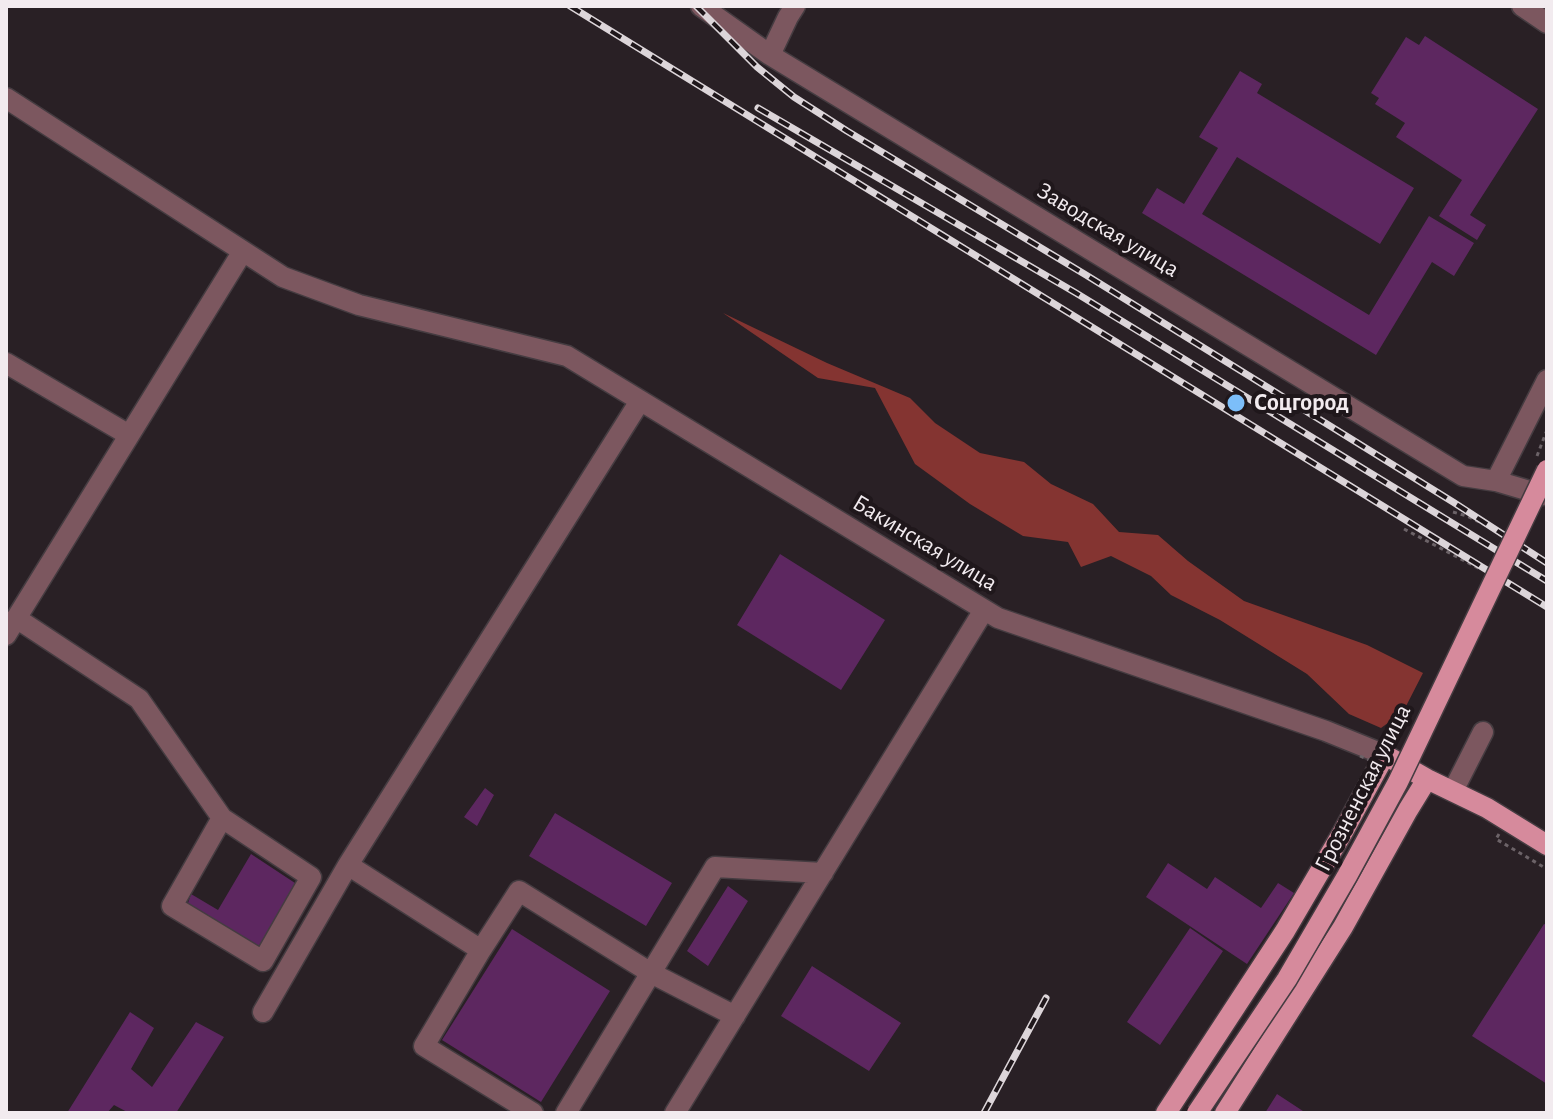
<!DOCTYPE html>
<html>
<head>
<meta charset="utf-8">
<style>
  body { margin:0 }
  #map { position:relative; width:1553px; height:1119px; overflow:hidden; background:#292025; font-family:"Alegreya Sans",sans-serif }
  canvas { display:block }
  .frame { position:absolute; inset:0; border:8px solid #f2ebef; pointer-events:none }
</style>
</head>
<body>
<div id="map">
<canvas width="1553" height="1119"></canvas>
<div class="frame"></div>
</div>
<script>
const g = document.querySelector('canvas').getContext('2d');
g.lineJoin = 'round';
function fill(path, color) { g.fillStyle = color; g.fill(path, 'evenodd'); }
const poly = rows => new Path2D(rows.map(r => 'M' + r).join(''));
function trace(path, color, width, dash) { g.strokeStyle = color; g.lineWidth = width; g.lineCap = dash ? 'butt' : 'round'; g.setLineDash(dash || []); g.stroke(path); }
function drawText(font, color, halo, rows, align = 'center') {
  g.font = font + ' "Alegreya Sans",sans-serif'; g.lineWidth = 8; g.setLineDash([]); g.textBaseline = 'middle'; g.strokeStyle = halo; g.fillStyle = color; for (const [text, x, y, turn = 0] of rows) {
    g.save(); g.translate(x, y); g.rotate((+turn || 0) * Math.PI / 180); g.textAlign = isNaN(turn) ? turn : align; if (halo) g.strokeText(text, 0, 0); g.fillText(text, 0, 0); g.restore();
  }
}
fill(poly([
  [723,313,827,363,910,398,935,423,980,453,1024,462,1051,484,1093,504,1119,532,1158,535,1188,561,1244,601,1367,645,1423,673,1403,712,1381,728,1349,714,1307,674,1220,620,1171,595,1151,576,1111,556,1081,567,1068,542,1023,536,970,504,915,464,875,388,818,378]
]), '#843431');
fill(poly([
  [1425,36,1538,109,1470,215,1486,225,1477,240,1439,216,1462,180,1396,137,1405,123,1375,104,1379,98,1371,93,1406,37,1419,45],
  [1240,71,1262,84,1257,93,1414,188,1380,244,1237,157,1202,214,1369,315,1429,216,1474,243,1454,276,1432,262,1376,355,1142,213,1157,188,1184,204,1218,148,1199,137],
  [780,554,885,620,841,690,737,625],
  [485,788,494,795,477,826,464,817],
  [555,813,672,883,646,926,529,856],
  [251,854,298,885,259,947,187,906,191,894,218,910],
  [1168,863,1207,889,1215,877,1261,908,1278,883,1294,893,1247,964,1146,897],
  [728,886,748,901,708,966,687,951],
  [1544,924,1547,925,1547,1084,1472,1036],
  [1190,928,1223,951,1160,1045,1127,1022],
  [512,929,610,991,541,1102,442,1040],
  [812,966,901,1023,869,1071,781,1016],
  [130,1012,154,1028,131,1069,152,1087,196,1022,224,1037,176,1113,129,1113,114,1105,107,1113,67,1113],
  [1277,1094,1306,1113,1265,1113]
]), '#5d2760');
const minor = poly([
  [701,6,770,55,1463,476,1496,481,1543,495,1547,493],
  [1522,6,1547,23],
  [770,55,788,17,795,6],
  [6,98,283,277,359,305,567,356,998,618,1326,731,1385,755],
  [6,363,129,435],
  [1496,481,1547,380],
  [16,618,139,699,222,818,311,877,263,961,172,906,222,818],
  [6,635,243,251],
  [1453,791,1483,732],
  [348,865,640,401],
  [481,950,519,891,651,973,735,1016],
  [263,1012,348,865,481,950,424,1046,533,1113],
  [566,1113,715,867,823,873],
  [675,1113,984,610]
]);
const major = poly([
  [1166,1113,1285,931,1343,832,1385,755,1427,779,1487,808,1547,845],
  [1225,1113,1343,927,1408,810,1427,779]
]);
trace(minor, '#453c41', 23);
trace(major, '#453c41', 23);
trace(poly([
  [1537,456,1547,430],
  [1453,512,1467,516,1498,531],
  [1404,529,1480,569],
  [1499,834,1496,839,1547,869]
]), '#6c6368', 3, [4, 4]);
trace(minor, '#7c575f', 20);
trace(major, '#d68a9c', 20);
const rail = poly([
  [570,6,1547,607],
  [696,6,757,67,794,97,847,131,1086,275,1453,502,1547,563],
  [758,108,1076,293,1547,581],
  [984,1113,1046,998]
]);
trace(rail, '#dcd5d9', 7);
trace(rail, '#1f171b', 4, [12]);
const majorBridge = poly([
  [1197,1113,1287,979,1347,876,1398,782,1547,470]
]);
trace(majorBridge, '#453c41', 23, []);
trace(poly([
  [1360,756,1385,767]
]), '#6c6368', 3, [4, 4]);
trace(majorBridge, '#d68a9c', 20);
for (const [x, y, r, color] of [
  [1236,403,10,"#7cbef9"]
]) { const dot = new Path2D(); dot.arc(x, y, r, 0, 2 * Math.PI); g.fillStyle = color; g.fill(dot); trace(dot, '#1f171b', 3); }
drawText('24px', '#f2ebef', '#1f171b', [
  ["Заводская улица",1108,230,31],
  ["Бакинская улица",925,543,31],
  ["Грозненская улица",1363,788,-63]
]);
drawText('bold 24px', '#f2ebef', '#1f171b', [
  ["Соцгород",1254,403]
], 'left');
</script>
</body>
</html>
